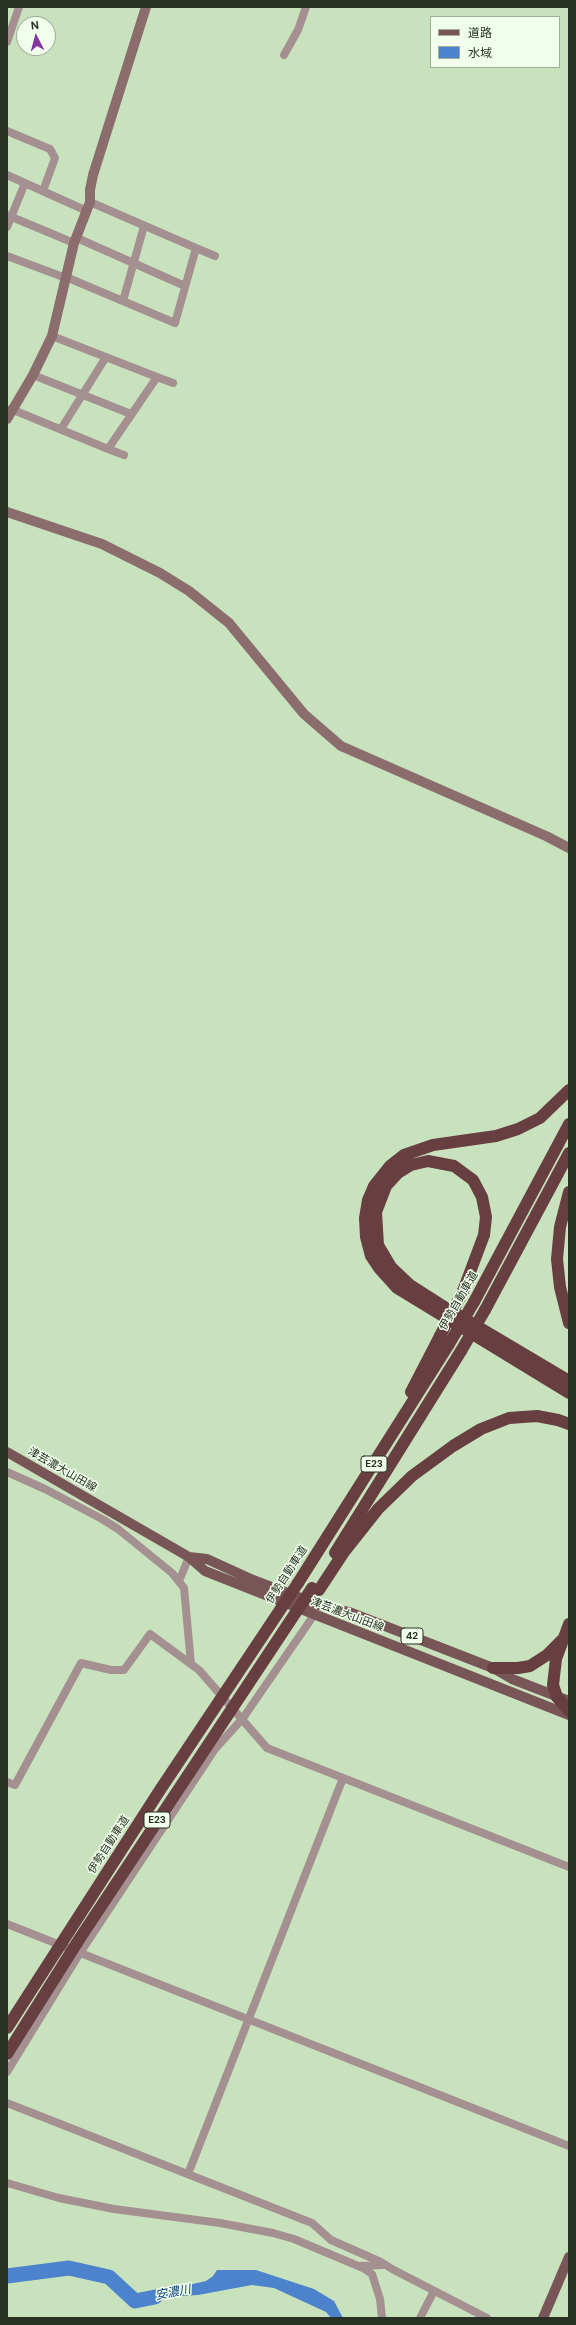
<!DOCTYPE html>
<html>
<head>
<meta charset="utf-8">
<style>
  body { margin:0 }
  #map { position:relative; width:576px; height:2325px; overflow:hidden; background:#c9e2be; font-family:"DM Sans","Noto Sans JP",sans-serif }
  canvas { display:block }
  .frame { position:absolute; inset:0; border:8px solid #283123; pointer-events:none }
  .legend { position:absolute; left:430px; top:16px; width:130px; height:52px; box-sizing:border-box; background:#f1feec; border:1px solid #a1ac9c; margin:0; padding:5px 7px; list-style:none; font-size:12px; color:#283123 }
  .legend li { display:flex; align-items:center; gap:8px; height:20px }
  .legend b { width:20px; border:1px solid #a1ac9c }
  .north { position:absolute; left:16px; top:16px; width:40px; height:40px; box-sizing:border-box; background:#f1feec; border:1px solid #a1ac9c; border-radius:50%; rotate:354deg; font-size:11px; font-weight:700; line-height:16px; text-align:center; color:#283123 }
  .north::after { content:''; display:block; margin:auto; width:14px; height:18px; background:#8735a4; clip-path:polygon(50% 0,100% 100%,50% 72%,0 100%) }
</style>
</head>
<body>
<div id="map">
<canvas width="576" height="2325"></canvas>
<div class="frame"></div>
<ul class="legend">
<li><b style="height:5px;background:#785556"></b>道路</li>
<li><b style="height:11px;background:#4d83cc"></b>水域</li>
</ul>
<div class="north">N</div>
</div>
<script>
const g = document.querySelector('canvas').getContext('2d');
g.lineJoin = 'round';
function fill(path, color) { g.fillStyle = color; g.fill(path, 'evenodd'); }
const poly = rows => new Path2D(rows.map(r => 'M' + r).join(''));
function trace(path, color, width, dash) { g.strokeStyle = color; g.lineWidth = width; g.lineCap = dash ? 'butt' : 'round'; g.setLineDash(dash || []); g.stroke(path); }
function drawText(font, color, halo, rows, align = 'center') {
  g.font = font + ' "DM Sans","Noto Sans JP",sans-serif'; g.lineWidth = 3; g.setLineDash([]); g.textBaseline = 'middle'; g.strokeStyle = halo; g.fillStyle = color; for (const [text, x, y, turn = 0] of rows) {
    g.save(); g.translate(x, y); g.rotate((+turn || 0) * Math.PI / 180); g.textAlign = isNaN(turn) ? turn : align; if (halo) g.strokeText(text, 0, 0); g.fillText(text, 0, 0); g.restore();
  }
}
fill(poly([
  [217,2270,256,2270,314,2289,334,2301,343,2318,331,2318,326,2312,274,2288,252,2285,198,2295,168,2297,133,2304,139,2296,206,2281,213,2276]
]), '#4d83cc');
trace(poly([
  [7,2276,69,2268,109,2277,135,2301,155,2297]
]), '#4d83cc', 15);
trace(poly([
  [7,42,19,7],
  [284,55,298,30,306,7],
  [7,131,50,149,55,158,43,191],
  [7,175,87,211],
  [7,215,74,243],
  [7,227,25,183],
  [77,238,185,286],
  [196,248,215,256],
  [7,256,66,278],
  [66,277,175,323,196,248,90,202],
  [123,301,144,226],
  [33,375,131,414],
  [157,377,173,383],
  [11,409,108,449,157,377,52,336],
  [61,429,106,357],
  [108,449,124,455],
  [7,1472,45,1489,102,1519,118,1529,172,1573,184,1588,191,1664],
  [179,1581,189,1557],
  [7,1782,15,1785,81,1663,111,1670,124,1670,150,1634,199,1670,267,1748,569,1867],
  [7,1924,569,2146],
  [7,2072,80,1953,215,1749,243,1718,314,1615],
  [7,2103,312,2223,331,2240,381,2262,392,2269,487,2318],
  [188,2174,343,1778],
  [7,2183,59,2198,114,2209,220,2223,273,2233,294,2239,363,2268,372,2274,380,2299,382,2318],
  [358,2266,384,2265],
  [420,2318,434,2291]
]), '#a59091', 8);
trace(poly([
  [7,419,33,375,52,336,74,243,90,202,90,190,93,175,146,7],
  [7,512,102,544,160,573,189,591,229,623,304,714,341,746,546,836,569,848]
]), '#8b6d6e', 10);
trace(poly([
  [7,1452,189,1557,205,1571,569,1715],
  [189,1557,207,1559,253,1580,319,1605,349,1612,493,1668,512,1679,569,1701],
  [543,2318,569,2257]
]), '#785556', 10);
trace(poly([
  [569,1090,540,1118,518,1129,496,1136,433,1145,404,1155,390,1166,374,1186,368,1200,365,1218,366,1237,371,1256,379,1268,397,1288,569,1393],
  [569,1192,560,1227,557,1259,560,1287,569,1323],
  [463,1291,484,1235,486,1217,482,1197,473,1180,454,1166,428,1161,411,1165,398,1173,386,1186,376,1212,378,1245,391,1267,410,1285,446,1308,569,1381],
  [474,1302,569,1124],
  [485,1310,569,1153],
  [411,1392,440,1336],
  [335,1553,461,1351],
  [298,1583,449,1344],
  [319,1590,344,1552,378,1509,412,1476,453,1446,481,1429,509,1418,537,1416,558,1420,569,1424],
  [569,1624,556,1659,553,1685,557,1697,569,1711],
  [493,1668,518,1668,530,1666,547,1655,562,1640]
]), '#673f41', 12);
trace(poly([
  [440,1336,463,1291],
  [449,1344,474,1302],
  [461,1351,485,1310],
  [7,2028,160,1790,298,1583],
  [7,2054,80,1938,312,1588]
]), '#673f41', 12);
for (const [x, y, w] of [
  [374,1464,26],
  [412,1636,22],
  [157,1820,26]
]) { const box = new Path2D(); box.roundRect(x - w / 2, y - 8, w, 16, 3); g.fillStyle = '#f1feec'; g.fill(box); trace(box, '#283123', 1); }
drawText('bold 10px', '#283123', null, [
  ["E23",374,1464],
  ["42",412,1636],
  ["E23",157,1820]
]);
drawText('11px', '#283123', '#f1feec', [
  ["伊勢自動車道",459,1301,-60],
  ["津芸濃大山田線",62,1470,30],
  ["伊勢自動車道",287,1575,-57],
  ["津芸濃大山田線",347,1615,21],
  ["伊勢自動車道",109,1845,-57]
]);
drawText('italic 12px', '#003a7b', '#f1feec', [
  ["安濃川",173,2293,-11]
]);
</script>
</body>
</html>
